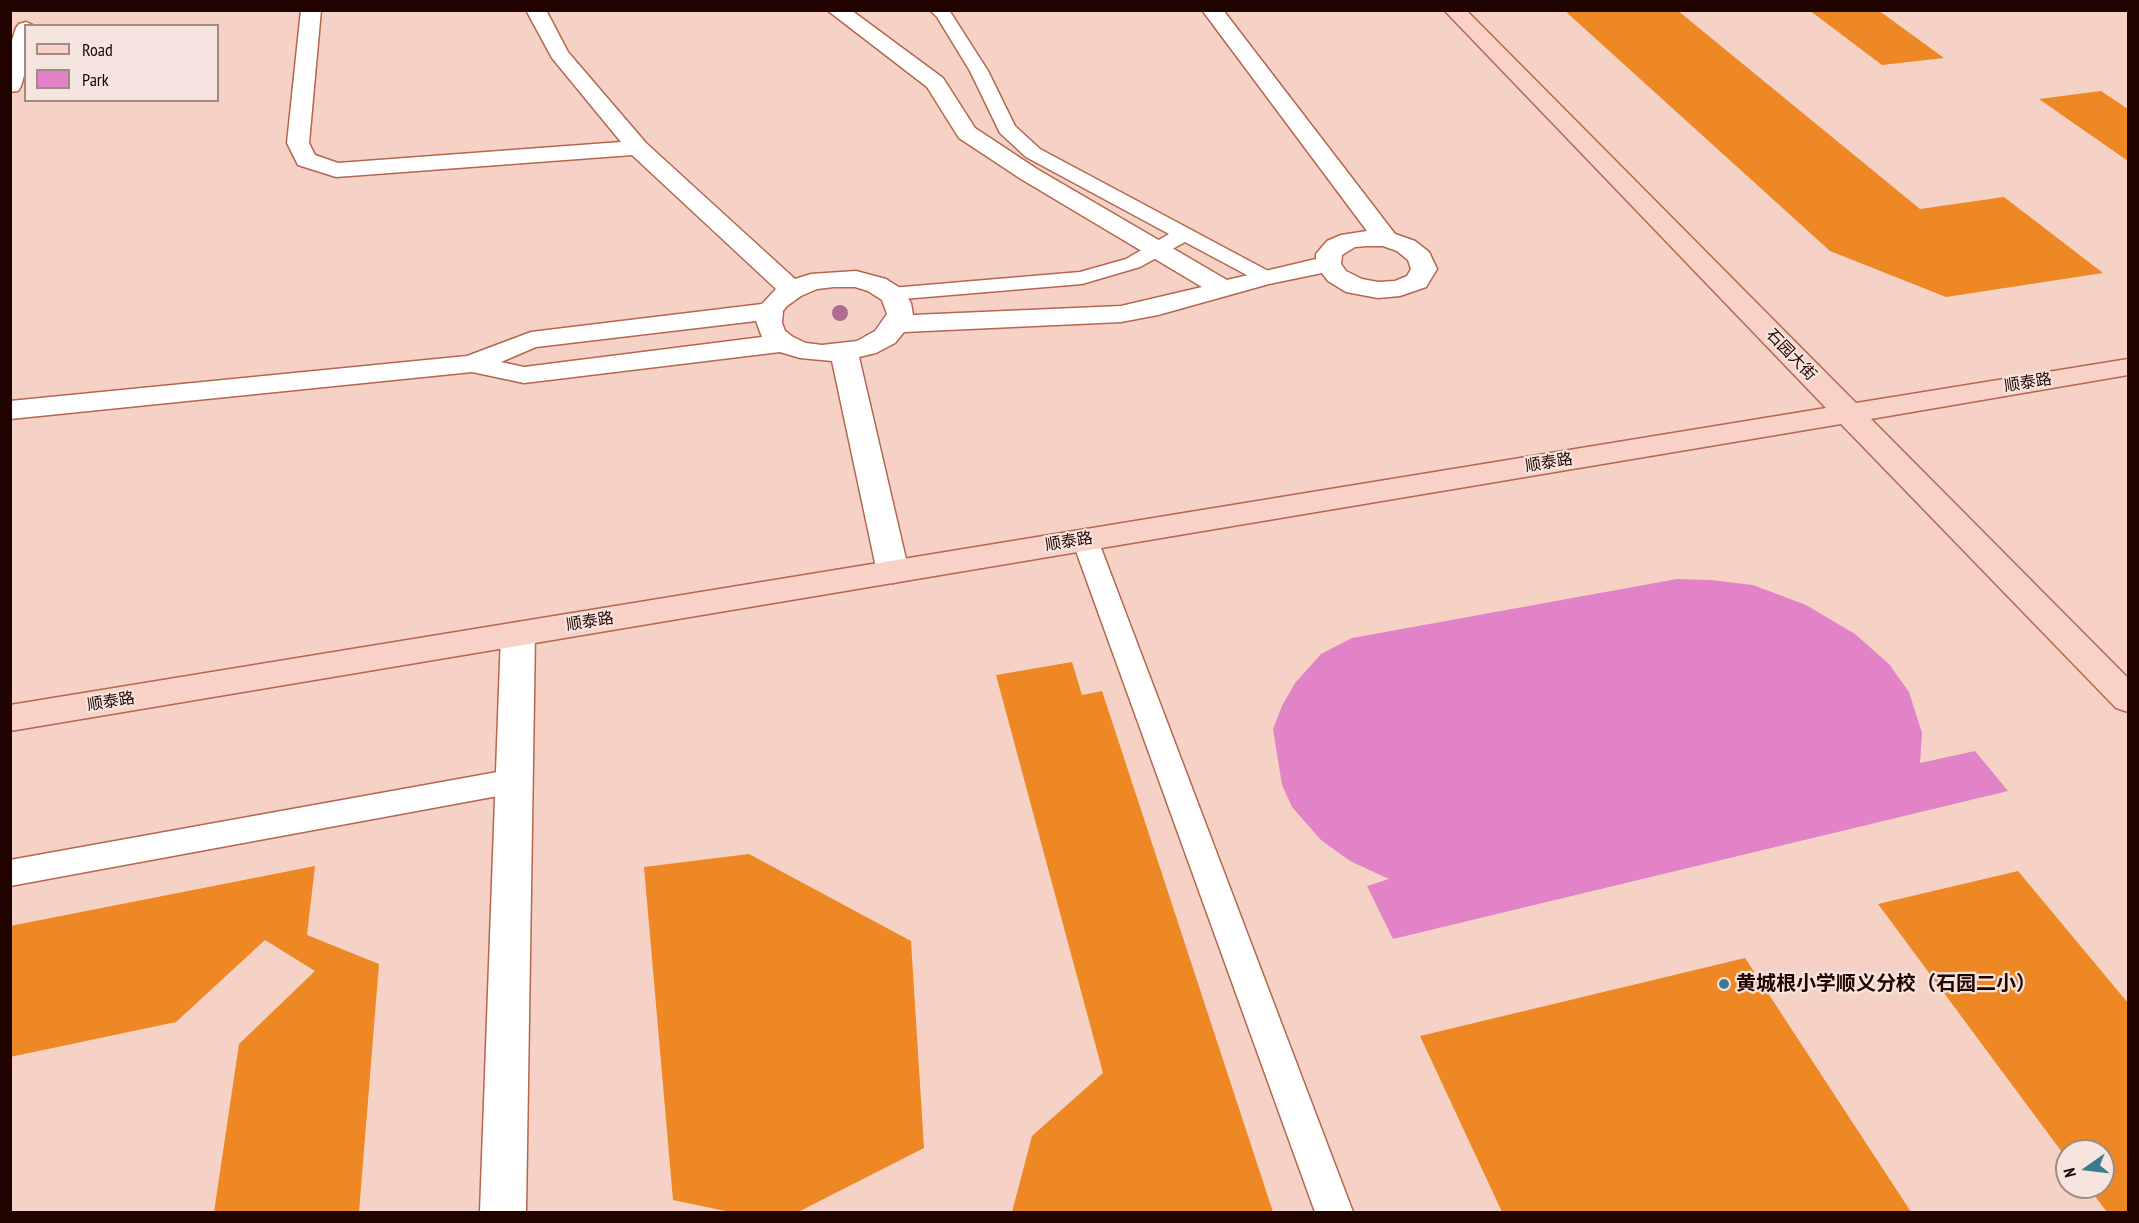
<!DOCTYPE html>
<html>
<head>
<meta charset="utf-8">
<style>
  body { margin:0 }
  #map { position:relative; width:2139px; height:1223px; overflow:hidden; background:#f6d2c6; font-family:"PT Sans Narrow",sans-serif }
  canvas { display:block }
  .frame { position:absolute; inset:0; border:12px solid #210400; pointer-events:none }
  .legend { position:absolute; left:24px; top:24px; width:195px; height:78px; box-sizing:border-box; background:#f6e4de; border:2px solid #a18a85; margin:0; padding:8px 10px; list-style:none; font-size:18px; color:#210400 }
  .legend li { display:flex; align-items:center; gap:12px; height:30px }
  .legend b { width:30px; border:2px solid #a18a85 }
  .north { position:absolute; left:2055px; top:1139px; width:60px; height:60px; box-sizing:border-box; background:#f6e4de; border:2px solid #a18a85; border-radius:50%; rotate:256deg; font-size:16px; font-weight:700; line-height:24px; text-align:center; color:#210400 }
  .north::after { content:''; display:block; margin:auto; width:21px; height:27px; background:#3a7c8e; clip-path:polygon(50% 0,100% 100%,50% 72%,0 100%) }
</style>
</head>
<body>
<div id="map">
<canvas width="2139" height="1223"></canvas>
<div class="frame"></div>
<ul class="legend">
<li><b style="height:8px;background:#f8d2c6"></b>Road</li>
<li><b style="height:16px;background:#e183c6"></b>Park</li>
</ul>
<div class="north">N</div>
</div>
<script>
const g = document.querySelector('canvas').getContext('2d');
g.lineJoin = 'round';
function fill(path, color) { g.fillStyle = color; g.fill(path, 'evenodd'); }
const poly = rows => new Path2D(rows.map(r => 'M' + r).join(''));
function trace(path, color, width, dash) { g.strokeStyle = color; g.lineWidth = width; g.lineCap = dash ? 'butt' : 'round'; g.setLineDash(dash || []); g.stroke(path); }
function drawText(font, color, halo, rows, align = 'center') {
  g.font = font + ' "PT Sans Narrow","Noto Sans SC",sans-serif'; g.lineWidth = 4.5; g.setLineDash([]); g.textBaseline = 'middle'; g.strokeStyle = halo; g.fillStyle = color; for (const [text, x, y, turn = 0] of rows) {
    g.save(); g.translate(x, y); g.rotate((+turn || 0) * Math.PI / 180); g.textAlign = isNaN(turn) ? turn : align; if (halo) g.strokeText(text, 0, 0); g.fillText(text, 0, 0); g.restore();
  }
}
fill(poly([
  [1677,579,1711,580,1753,585,1806,605,1855,634,1889,664,1909,692,1922,733,1920,763,1975,751,2008,791,1393,939,1367,886,1389,879,1350,861,1321,840,1292,807,1282,785,1273,729,1282,706,1295,683,1321,654,1352,638]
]), '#e183c6');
fill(poly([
  [1564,10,1677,10,1920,209,2004,197,2103,273,1946,297,1830,251],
  [1809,10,1878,10,1944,58,1882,65],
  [2101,91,2128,109,2128,161,2039,99],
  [1072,662,1082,695,1102,691,1273,1212,1012,1212,1032,1136,1103,1073,996,675],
  [749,854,911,941,924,1148,798,1212,730,1212,673,1200,644,867],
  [315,866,307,935,379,964,359,1212,214,1212,239,1044,315,971,265,940,176,1022,10,1057,10,926],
  [2018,871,2128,1003,2128,1212,2107,1212,2088,1187,2103,1187,2103,1151,2067,1151,2067,1159,1878,904],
  [1745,958,1911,1212,1502,1212,1420,1036]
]), '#ee8824');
const lane = poly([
  [930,10,949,10,988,71,1015,126,1040,149,1272,273,1276,277,1272,281,1265,283,1258,281,1185,242,1140,267,1082,284,891,300,883,299,880,294,883,289,891,288,1080,272,1126,259,1169,234,1026,157,1000,133,970,71,937,17,930,10],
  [1085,531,1094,534,1098,540,1353,1212,1315,1212,1072,540,1076,534,1085,531],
  [514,769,525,773,529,781,525,789,514,793,10,886,10,860,514,769]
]);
const street = poly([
  [301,10,321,10,309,143,315,155,338,163,621,142,552,58,526,10,546,10,568,52,646,143,795,279,811,274,856,271,886,279,900,288,907,297,911,303,913,315,1121,306,1202,287,1021,179,959,138,927,87,827,10,851,10,943,78,975,128,1037,169,1227,280,1316,259,1316,254,1327,241,1341,235,1367,231,1202,10,1223,10,1395,234,1415,241,1429,252,1437,269,1426,287,1400,296,1378,298,1346,292,1328,281,1322,273,1269,284,1158,315,1121,322,904,332,895,343,876,353,859,357,909,572,904,580,893,583,882,580,877,572,832,361,800,358,780,352,524,383,472,372,10,419,10,401,467,356,531,332,762,304,776,289,632,155,336,177,298,165,287,143,301,10],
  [1367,246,1383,246,1397,251,1408,260,1411,269,1407,276,1395,281,1378,282,1362,279,1346,271,1341,264,1342,255,1355,247,1367,246],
  [834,287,855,287,868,291,882,300,887,314,875,331,857,341,822,345,806,343,793,337,785,331,782,323,783,311,787,306,801,296,817,289,834,287],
  [756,321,762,337,524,367,501,362,536,347,756,321],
  [26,22,35,26,26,26,26,69,21,86,18,91,10,92,10,46,16,28,19,24,26,22],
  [518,622,530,626,535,634,526,1212,480,1212,501,634,506,626,518,622]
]);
const secondary = poly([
  [1444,10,1466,10,1856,403,2128,359,2128,375,1871,419,2128,678,2128,712,2116,708,1841,424,10,731,10,705,1826,408,1444,10]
]);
trace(lane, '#b5664c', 3);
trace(street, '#b5664c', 3);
trace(secondary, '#b5664c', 3);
fill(lane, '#fff');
fill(street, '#fff');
fill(secondary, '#f8d2c6');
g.fillStyle = '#b06b8f';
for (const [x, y] of [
  [840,313]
]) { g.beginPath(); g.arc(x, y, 8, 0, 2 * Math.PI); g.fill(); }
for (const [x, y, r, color] of [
  [1724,984,6,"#3a7c8e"]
]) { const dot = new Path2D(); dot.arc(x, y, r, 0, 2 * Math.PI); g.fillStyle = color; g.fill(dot); trace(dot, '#f6e4de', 2); }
drawText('16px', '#210400', '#f6e4de', [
  ["石园大街",1791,355,46],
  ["顺泰路",2028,383,-9],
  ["顺泰路",1549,463,-9],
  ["顺泰路",1069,542,-9],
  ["顺泰路",590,622,-9],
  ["顺泰路",111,702,-9]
]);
drawText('bold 20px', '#210400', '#f6e4de', [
  ["黄城根小学顺义分校（石园二小）",1736,984]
], 'left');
</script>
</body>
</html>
